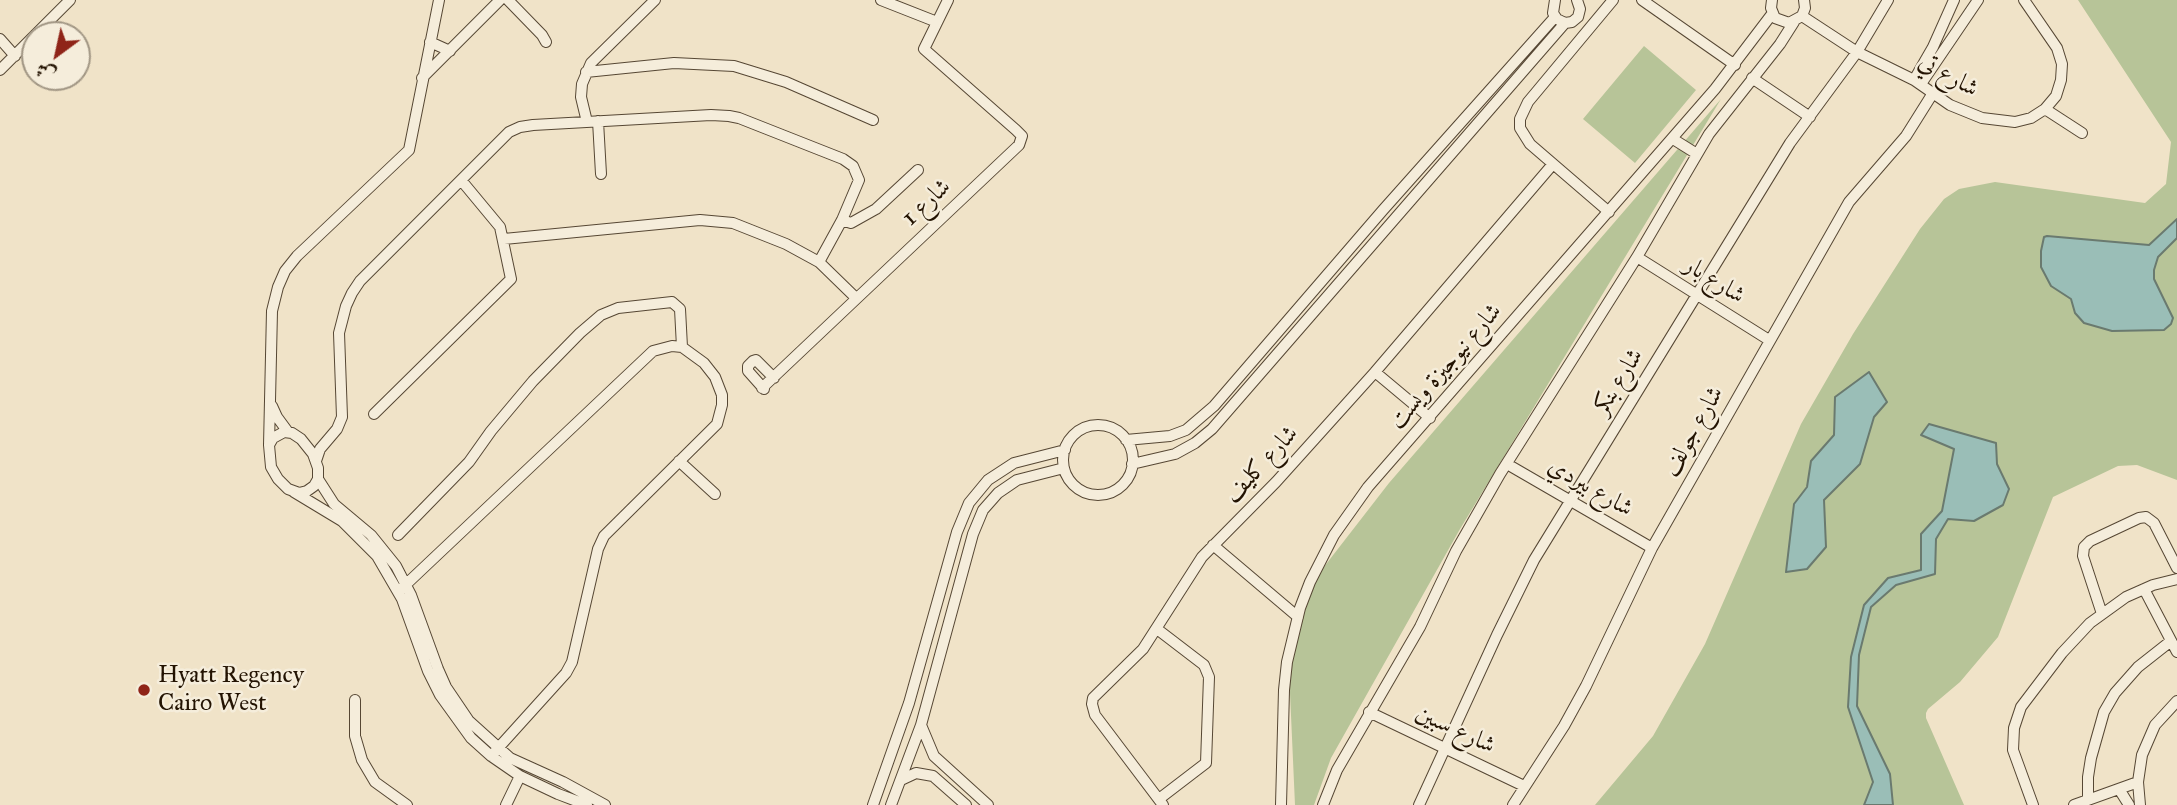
<!DOCTYPE html>
<html>
<head>
<meta charset="utf-8">
<style>
  body { margin:0 }
  #map { position:relative; width:2177px; height:805px; overflow:hidden; background:#f0e3c8; font-family:"IM FELL Great Primer",Amiri,serif }
  canvas { display:block }
  .north { position:absolute; left:21px; top:21px; width:70px; height:70px; box-sizing:border-box; background:#f5eddb; border:2px solid #a19684; border-radius:50%; rotate:213deg; font-size:19px; font-weight:700; line-height:28px; text-align:center; color:#231302 }
  .north::after { content:''; display:block; margin:auto; width:24px; height:32px; background:#8f2418; clip-path:polygon(50% 0,100% 100%,50% 72%,0 100%) }
</style>
</head>
<body>
<div id="map">
<canvas width="2177" height="805"></canvas>
<div class="north">ش</div>
</div>
<script>
const g = document.querySelector('canvas').getContext('2d');
g.lineJoin = 'round';
function fill(path, color) { g.fillStyle = color; g.fill(path, 'evenodd'); }
const poly = rows => new Path2D(rows.map(r => 'M' + r).join(''));
function trace(path, color, width, dash) { g.strokeStyle = color; g.lineWidth = width; g.lineCap = dash ? 'butt' : 'round'; g.setLineDash(dash || []); g.stroke(path); }
function drawText(font, color, halo, rows, align = 'center') {
  g.font = font + ' "IM FELL Great Primer",Amiri,serif'; g.lineWidth = 5; g.setLineDash([]); g.textBaseline = 'middle'; g.strokeStyle = halo; g.fillStyle = color; for (const [text, x, y, turn = 0] of rows) {
    g.save(); g.translate(x, y); g.rotate((+turn || 0) * Math.PI / 180); g.textAlign = isNaN(turn) ? turn : align; if (halo) g.strokeText(text, 0, 0); g.fillText(text, 0, 0); g.restore();
  }
}
fill(poly([
  [2078,0,2177,0,2177,480,2137,465,2118,466,2053,497,1998,637,1960,682,1928,709,1926,713,1926,718,1964,805,1595,805,1653,736,1705,644,1801,424,1853,334,1920,229,1944,199,1959,189,1995,182,2145,203,2166,184,2171,142],
  [1644,46,1696,90,1635,163,1583,119],
  [1721,99,1460,529,1331,758,1314,805,1295,805,1288,648,1320,572,1389,483]
]), '#b7c498');
const water = poly([
  [2177,219,2177,238,2158,257,2154,270,2154,279,2173,318,2171,324,2164,330,2112,331,2084,323,2075,313,2071,299,2051,286,2041,267,2041,251,2044,237,2047,236,2149,245,2177,219],
  [1869,372,1887,402,1874,417,1860,464,1824,500,1826,547,1807,569,1786,572,1794,504,1807,487,1811,461,1834,435,1835,397,1869,372],
  [1929,424,1996,443,1997,464,2009,489,2003,505,1974,521,1948,519,1936,539,1935,574,1896,585,1871,607,1859,655,1857,706,1890,774,1893,805,1864,805,1873,782,1848,707,1851,657,1864,605,1888,578,1921,570,1921,534,1942,511,1954,449,1921,435,1929,424]
]);
fill(water, '#9abeb7');
trace(water, '#6a7a6f', 2);
const minor = poly([
  [508,0,542,35,546,42],
  [881,0,937,22],
  [1555,0,1553,13,1557,19,1565,23,1572,22,1578,17,1580,9,1577,0],
  [1642,0,1735,65],
  [1772,0,1771,8,1775,18,1789,23,1802,16,1805,8,1804,0],
  [1802,16,1857,52,1914,80,1950,105,1982,118,2015,122,2031,118,2045,109,2056,96,2061,80,2062,64,2057,48,2024,0],
  [0,39,15,56],
  [430,42,450,51],
  [0,70,70,0],
  [586,72,674,63,734,66,786,82,873,120],
  [422,78,500,0],
  [1752,78,1810,117],
  [1914,80,1933,47,1954,0],
  [1921,84,1978,0],
  [2045,109,2082,133],
  [598,121,601,174],
  [587,122,581,97,582,84,591,63,655,0],
  [1673,139,1697,154],
  [1609,212,1530,144,1520,128,1520,119,1528,102,1613,0],
  [842,220,851,223,876,209,918,170],
  [1637,257,1769,340],
  [819,262,856,298],
  [1375,372,1430,418],
  [762,388,1019,145,1022,136,1016,130,924,49,948,0],
  [764,389,748,371,748,366,753,361,756,360,774,378],
  [272,406,277,417,288,432],
  [374,414,511,279,500,227,461,180],
  '1063 460a35 35 0 1 1 70 0a35 35 0 1 1-70 0Z',
  [284,432,292,433,301,439,313,454,318,468,318,479,314,486,307,491,299,493,288,489,278,479,271,467,269,445,273,438,284,432],
  [1126,440,1170,436,1186,430,1214,406,1383,210,1555,17],
  [269,445,272,311,278,287,285,271,297,256,409,150,439,0],
  [316,461,320,449,337,429,342,417,339,333,346,306,352,293,360,281,509,132,520,127,533,125,711,115,729,116,739,118,843,159,853,166,859,180,842,220,819,262,786,244,733,223,700,220,504,239],
  [679,461,715,494],
  [1132,464,1175,454,1195,443,1212,429,1565,23],
  [1507,464,1652,548],
  [318,479,334,504,371,535,396,566,411,595,438,669,446,687,469,721,510,758,563,782,605,805],
  [294,492,342,521,377,556,402,599,428,671,440,695,471,738,491,756,520,776,558,794,587,805],
  [398,535,469,462,491,431,533,381,580,333,601,315,618,308,672,302,680,309,682,347],
  [1213,545,1298,617],
  [2144,589,2177,652],
  [399,591,653,351,672,346,682,347,704,363,715,377,722,395,722,405,717,424,604,536,598,549,572,662,566,673,491,756],
  [2102,614,2083,556,2084,547,2090,541,2139,518,2146,517,2154,523,2177,568],
  [1157,629,1204,665,1209,677,1206,763,1159,799],
  [355,700,355,736,362,760,375,782,407,805],
  [1369,712,1524,786],
  [921,725,934,756,988,805],
  [901,780,916,773,933,776,966,805],
  [2119,789,2129,805],
  [2088,799,2088,777,2091,758,2104,712,2115,693,2138,667,2171,641],
  [506,805,520,776],
  [873,805,909,703,957,532,969,503,988,480,1014,463,1065,450],
  [891,805,921,725,973,534,983,510,998,493,1017,480,1064,468],
  [1163,805,1095,715,1092,704,1093,698,1143,649,1202,557,1276,482,1375,372,1553,164],
  [1281,805,1284,690,1287,662,1300,608,1310,582,1334,535,1368,487,1715,89,1772,14],
  [1323,805,1337,770,1420,627,1456,551,1500,474,1637,257,1709,134,1780,44,1794,22],
  [1419,805,1497,635,1534,560,1790,143,1857,52,1888,0],
  [1513,805,1564,726,1586,686,1652,548,1849,202,1906,136,1933,93],
  [2033,805,2013,750,2014,728,2021,707,2062,653,2090,623,2126,597,2153,585,2177,579],
  [2074,805,2138,782],
  [2140,805,2138,782,2142,755,2155,725,2177,701]
]);
trace(minor, '#564734', 12);
trace(minor, '#f5eddb', 10);
for (const [x, y, r, color] of [
  [144,690,7,"#8f2418"]
]) { const dot = new Path2D(); dot.arc(x, y, r, 0, 2 * Math.PI); g.fillStyle = color; g.fill(dot); trace(dot, '#f5eddb', 2.5); }
drawText('24px', '#231302', '#f5eddb', [
  ["شارع تي",1948,76,29],
  ["شارع 1",927,203,-43],
  ["شارع بار",1714,281,32],
  ["شارع نيوجيزة ويست",1446,367,-49],
  ["شارع بنكر",1619,382,-58],
  ["شارع جولف",1694,432,-61],
  ["شارع كليف",1262,465,-47],
  ["شارع بيردي",1590,488,30],
  ["شارع سبين",1455,730,25]
]);
drawText('24px', '#231302', '#f5eddb', [
  ["Hyatt Regency",158,676],
  ["Cairo West",158,704]
], 'left');
</script>
</body>
</html>
